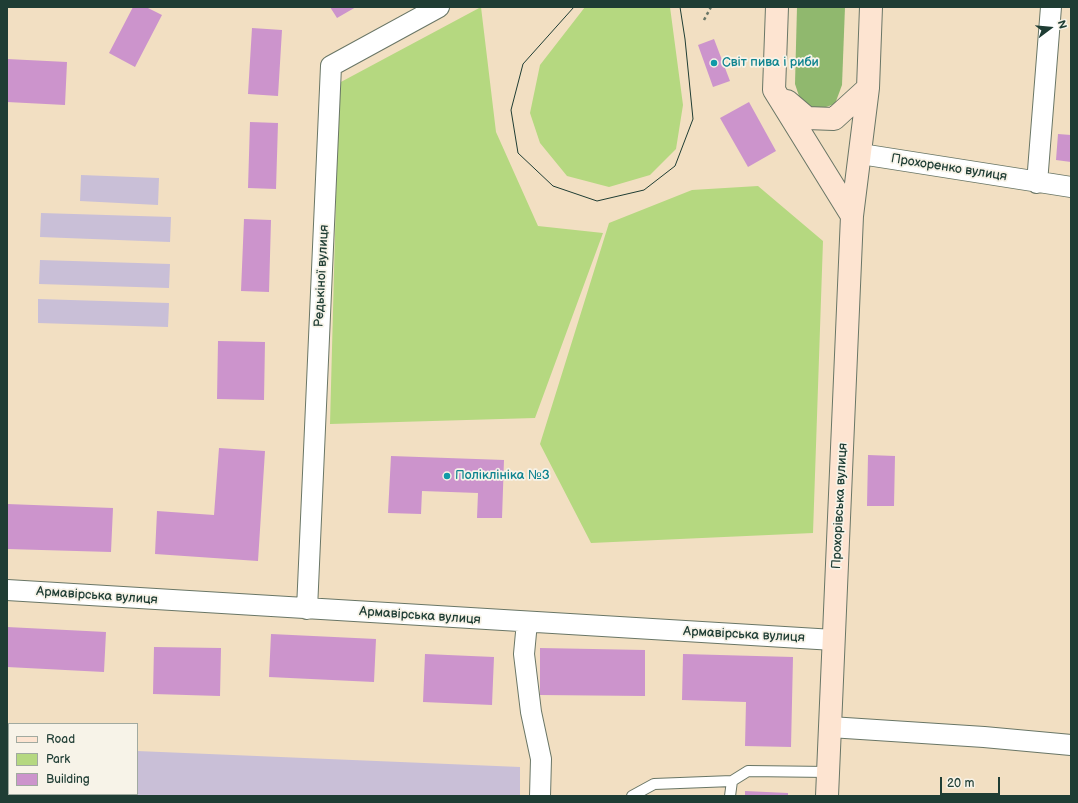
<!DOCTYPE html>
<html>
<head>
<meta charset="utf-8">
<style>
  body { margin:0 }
  #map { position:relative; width:1078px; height:803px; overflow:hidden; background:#f2dfc2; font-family:"Balsamiq Sans",sans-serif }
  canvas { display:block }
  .frame { position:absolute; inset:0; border:8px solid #1f3d34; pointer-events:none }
  .legend { position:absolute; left:8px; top:723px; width:130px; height:72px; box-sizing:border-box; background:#f7f3e8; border:1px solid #a1aaa0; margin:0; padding:5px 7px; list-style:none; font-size:12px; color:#1f3d34 }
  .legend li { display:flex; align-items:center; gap:8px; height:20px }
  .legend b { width:20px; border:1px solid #a1aaa0 }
  .north { position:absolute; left:1030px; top:8px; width:40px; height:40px; -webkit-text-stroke:3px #f7f3e8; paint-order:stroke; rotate:74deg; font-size:11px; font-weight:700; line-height:16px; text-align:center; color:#1f3d34 }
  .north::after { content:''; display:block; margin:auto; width:14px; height:18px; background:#1f3d34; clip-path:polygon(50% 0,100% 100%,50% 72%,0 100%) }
  .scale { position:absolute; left:940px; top:777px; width:60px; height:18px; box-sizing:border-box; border:2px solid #1f3d34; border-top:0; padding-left:5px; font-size:12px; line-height:14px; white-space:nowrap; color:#1f3d34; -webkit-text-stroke:3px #f7f3e8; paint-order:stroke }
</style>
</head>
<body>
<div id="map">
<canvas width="1078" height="803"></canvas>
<div class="frame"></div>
<ul class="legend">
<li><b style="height:5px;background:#fde4d1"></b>Road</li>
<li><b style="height:11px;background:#b5d880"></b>Park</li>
<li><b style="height:11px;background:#cc94cc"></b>Building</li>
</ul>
<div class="north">N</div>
<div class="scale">20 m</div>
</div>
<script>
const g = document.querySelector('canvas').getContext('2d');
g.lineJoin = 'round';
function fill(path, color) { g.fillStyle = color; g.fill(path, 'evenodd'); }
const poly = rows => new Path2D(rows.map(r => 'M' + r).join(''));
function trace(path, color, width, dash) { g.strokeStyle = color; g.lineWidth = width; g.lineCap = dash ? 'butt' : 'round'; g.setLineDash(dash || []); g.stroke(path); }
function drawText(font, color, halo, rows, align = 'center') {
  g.font = font + ' "Balsamiq Sans",sans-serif'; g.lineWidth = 3.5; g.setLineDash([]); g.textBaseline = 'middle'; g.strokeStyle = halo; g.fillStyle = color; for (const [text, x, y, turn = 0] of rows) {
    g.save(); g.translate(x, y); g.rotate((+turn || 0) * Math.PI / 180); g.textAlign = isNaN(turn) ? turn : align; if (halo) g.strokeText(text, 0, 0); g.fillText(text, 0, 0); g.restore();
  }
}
fill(poly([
  [81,175,159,178,158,205,80,201],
  [41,213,171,217,170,242,40,237],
  [40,260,170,264,169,288,39,284],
  [38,299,169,303,168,327,38,323],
  [137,751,520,767,520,796,95,796,95,794,137,794]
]), '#c9bfd7');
fill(poly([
  [481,7,496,132,538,226,603,233,535,418,330,424,339,83],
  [585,7,670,7,683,105,676,149,650,175,609,187,567,176,540,143,530,113,540,65],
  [758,186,823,241,813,533,591,543,540,444,609,223,692,190]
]), '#b5d880');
fill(poly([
  [797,7,845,7,842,85,835,104,817,110,800,99,795,84]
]), '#90b86e');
fill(poly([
  [133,7,146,7,162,15,135,67,109,53],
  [330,7,356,7,337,18],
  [252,28,282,30,278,96,248,94],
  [714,39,730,81,713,87,698,45],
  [7,59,67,62,65,105,7,102],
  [749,102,776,151,748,167,720,118],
  [250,122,278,123,276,189,248,188],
  [1058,134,1071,135,1071,162,1056,160],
  [244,219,271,220,269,292,241,291],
  [218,341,265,342,264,400,217,399],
  [219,448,265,451,258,561,155,554,157,511,214,515],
  [868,455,895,456,894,506,867,506],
  [391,456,504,460,502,518,477,518,478,493,422,491,421,514,388,513],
  [7,504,113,508,111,552,7,549],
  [7,627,106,632,104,672,7,667],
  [271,634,376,639,374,682,269,677],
  [154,647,221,648,220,696,153,694],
  [540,648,645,650,645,696,540,695],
  [425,654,494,657,492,705,423,702],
  [683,654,793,657,791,747,745,746,746,702,682,700],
  [7,781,9,782,9,794,20,794,20,796,7,796],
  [745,791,788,793,788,796,745,796]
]), '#cc94cc');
const lane = poly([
  [632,796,654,784,732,781],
  [730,796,732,781,748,771,828,772]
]);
const street = poly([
  [861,154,1071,187],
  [1037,183,1051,7],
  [7,590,834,640],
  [307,609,331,66,439,7],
  [527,622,524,654,531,712,541,759,540,796],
  [830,727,984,737,1071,745]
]);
const secondary = poly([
  [777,7,774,90,852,216],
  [787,101,807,118,834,119,868,88],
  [827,796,852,216,868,88,871,7]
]);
trace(lane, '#697666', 12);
trace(street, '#697666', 22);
trace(secondary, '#697666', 24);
trace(poly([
  [704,20,711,7]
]), '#697666', 2.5, [3, 3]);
trace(lane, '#fff', 10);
trace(street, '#fff', 20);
trace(secondary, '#fde4d1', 22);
trace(poly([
  [574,7,523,64,511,110,518,153,553,186,597,201,644,190,675,166,693,119,685,39,680,7]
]), '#1f3d34', 1);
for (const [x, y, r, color] of [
  [714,63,4,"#0f9aa8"],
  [447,476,4,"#0f9aa8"]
]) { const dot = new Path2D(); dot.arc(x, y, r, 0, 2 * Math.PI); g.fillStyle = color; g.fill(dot); trace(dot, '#f7f3e8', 1.5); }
drawText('13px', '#0d838f', '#f7f3e8', [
  ["Світ пива і риби",722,63],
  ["Поліклініка №3",455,476]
], 'left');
drawText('13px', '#1f3d34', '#f7f3e8', [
  ["Прохоренко вулиця",949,168,9],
  ["Редькіної вулиця",322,276,-87],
  ["Прохорівська вулиця",840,506,-87],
  ["Армавірська вулиця",97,596,4],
  ["Армавірська вулиця",420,616,4],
  ["Армавірська вулиця",744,635,3]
]);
</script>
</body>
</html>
